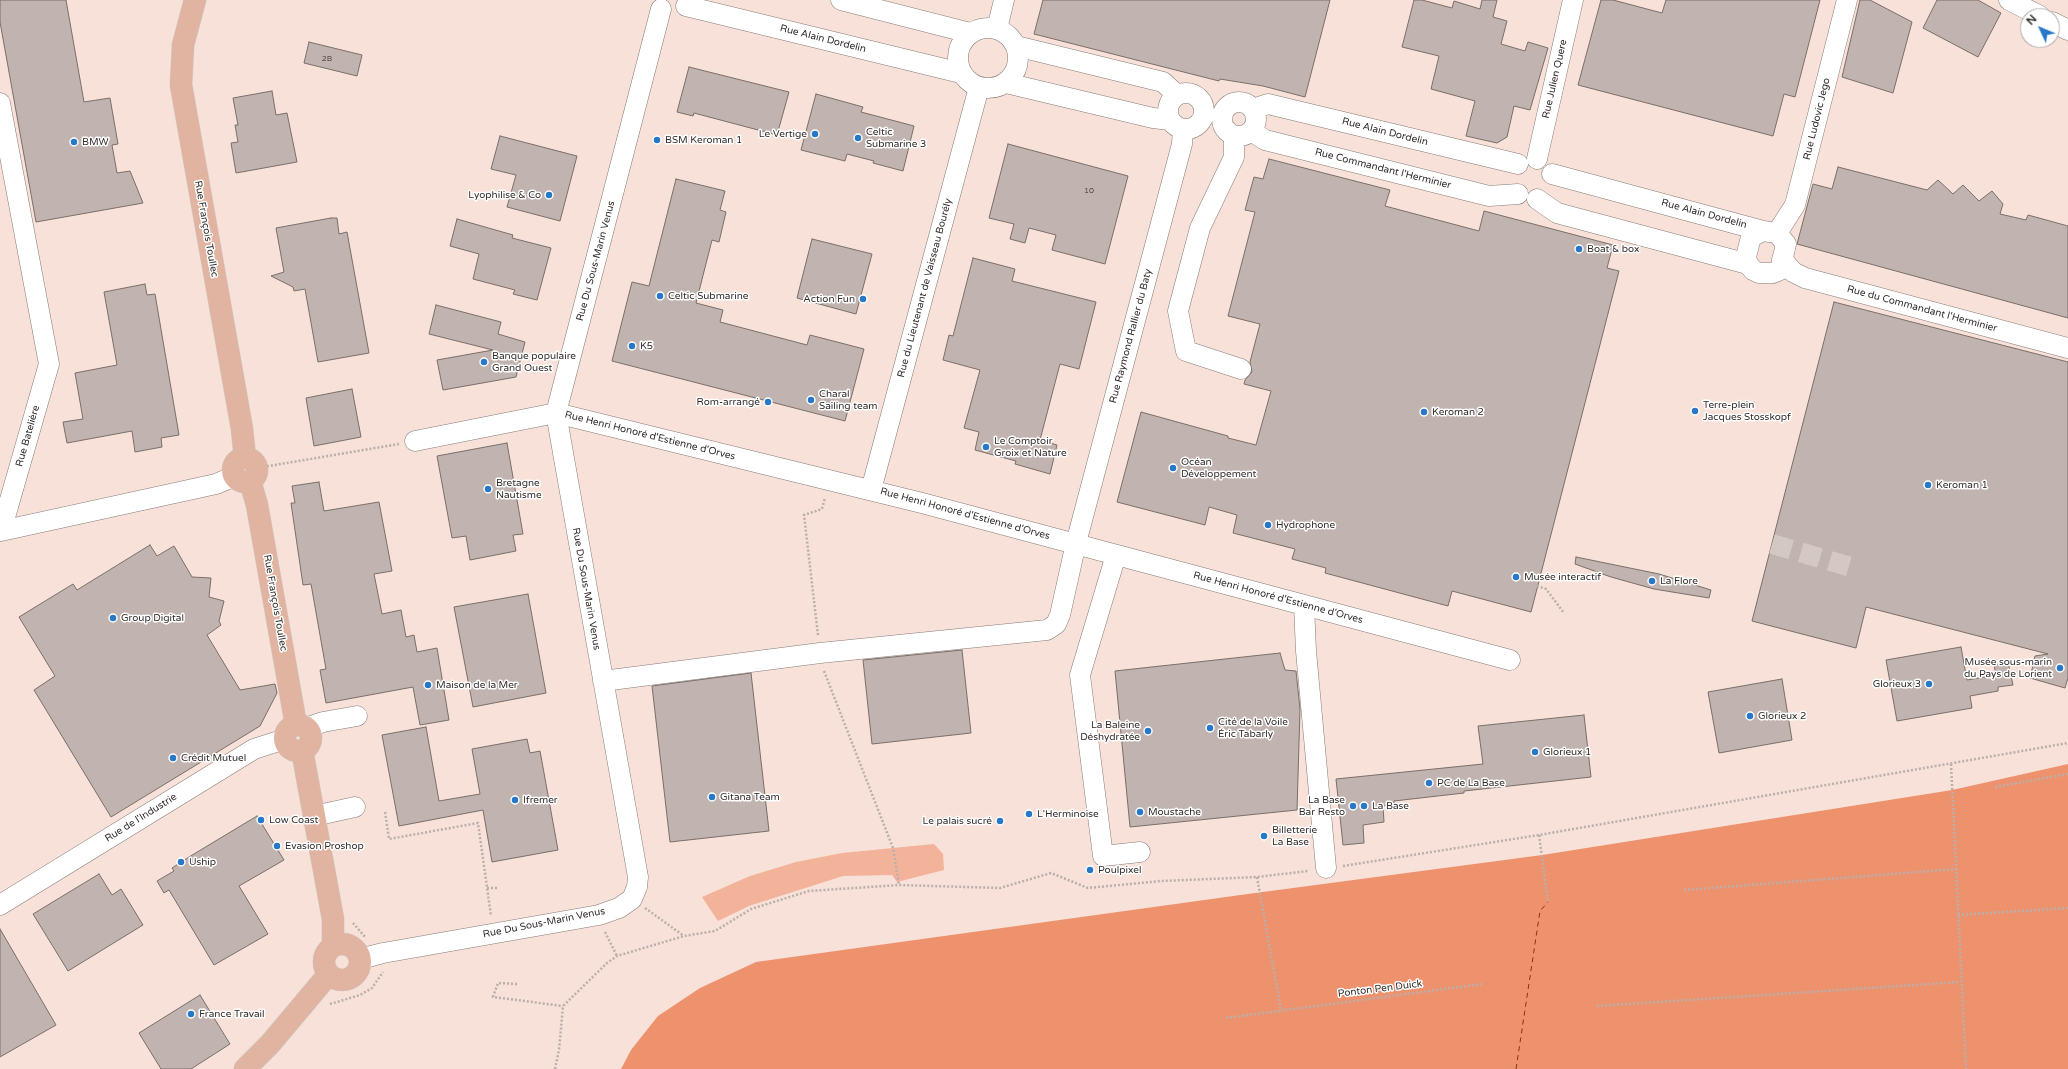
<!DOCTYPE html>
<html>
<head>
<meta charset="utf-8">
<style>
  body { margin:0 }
  #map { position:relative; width:2068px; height:1069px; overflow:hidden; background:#fdefe9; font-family:"Varela Round",sans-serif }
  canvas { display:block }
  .north { position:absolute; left:2020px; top:8px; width:40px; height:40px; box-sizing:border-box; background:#fff; border:1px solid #adabaa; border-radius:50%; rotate:314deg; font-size:11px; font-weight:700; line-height:16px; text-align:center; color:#322d2b }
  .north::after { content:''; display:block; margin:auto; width:14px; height:18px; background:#2779c8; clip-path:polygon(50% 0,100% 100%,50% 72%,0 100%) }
</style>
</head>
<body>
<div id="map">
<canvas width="2068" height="1069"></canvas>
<div class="north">N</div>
</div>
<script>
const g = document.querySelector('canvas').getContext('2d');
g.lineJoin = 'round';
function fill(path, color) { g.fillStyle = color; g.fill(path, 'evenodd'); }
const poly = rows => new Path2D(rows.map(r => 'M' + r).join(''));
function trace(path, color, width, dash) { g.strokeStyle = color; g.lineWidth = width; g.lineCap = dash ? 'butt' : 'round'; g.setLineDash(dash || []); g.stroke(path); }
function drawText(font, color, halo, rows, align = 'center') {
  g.font = font + ' "Varela Round",sans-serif'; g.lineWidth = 3; g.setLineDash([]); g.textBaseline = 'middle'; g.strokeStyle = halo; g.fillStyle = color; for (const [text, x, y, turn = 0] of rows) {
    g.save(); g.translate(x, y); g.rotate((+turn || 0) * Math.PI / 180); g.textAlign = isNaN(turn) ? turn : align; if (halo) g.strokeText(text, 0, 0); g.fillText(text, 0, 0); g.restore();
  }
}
fill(poly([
  [0,0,2068,0,2068,764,1952,790,1542,855,1255,893,631,1050,621,1069,0,1069],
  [2028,16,2052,16,2052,40,2028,40]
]), '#f7e1d8');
fill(poly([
  [934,844,943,854,944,870,897,882,892,875,843,876,749,906,718,921,702,897,750,876,796,862,842,853]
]), '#f3b39b');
fill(poly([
  [2068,764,2068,1069,621,1069,631,1050,658,1016,700,988,756,962,1255,893,1542,855,1952,790]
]), '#ee926e');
trace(poly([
  [1516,1069,1540,911,1548,902]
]), '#873510', 1, [5, 4]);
const building = poly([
  [0,0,66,0,84,102,110,98,118,144,112,145,117,173,130,171,143,203,36,222,0,22,0,0],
  [1043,0,1330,0,1305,97,1263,86,1220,79,1219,81,1034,34,1043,0],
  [1414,0,1422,0,1452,8,1454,1,1480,9,1482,0,1497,0,1493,17,1507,21,1501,44,1525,51,1528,42,1548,48,1530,110,1514,106,1507,137,1497,143,1466,136,1475,101,1431,89,1439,56,1402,47,1414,0],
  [1601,0,1613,0,1662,13,1666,0,1820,0,1795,97,1784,94,1773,136,1578,85,1601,0],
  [1860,0,1870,0,1912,22,1893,93,1842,77,1860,0],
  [1937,0,1978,0,2001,13,1978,57,1923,28,1937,0],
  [309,42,362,55,357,76,304,63,309,42],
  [689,67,789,92,777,135,694,113,693,116,677,112,689,67],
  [272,91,276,115,287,113,297,162,236,173,231,143,238,142,235,125,238,125,233,98,272,91],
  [816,94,863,107,861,112,914,126,903,171,873,163,874,161,847,154,845,161,801,150,816,94],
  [500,136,577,156,560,221,507,207,516,175,491,169,500,136],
  [1008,144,1128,176,1105,264,1052,250,1056,235,1029,228,1025,243,1010,239,1014,224,989,218,1008,144],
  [1269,159,1390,190,1385,206,1479,231,1484,211,1613,245,1607,268,1619,271,1531,612,1452,591,1448,606,1325,573,1326,568,1292,559,1295,549,1233,533,1237,515,1209,507,1205,525,1117,502,1141,412,1228,436,1228,438,1256,445,1271,391,1244,384,1245,380,1252,372,1250,362,1260,324,1228,316,1255,212,1245,210,1254,177,1263,179,1269,159],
  [1838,167,1927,190,1938,180,1953,194,1963,185,1979,201,1992,191,2003,204,2000,214,2026,220,2028,215,2068,226,2068,318,1797,244,1813,184,1832,189,1838,167],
  [676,179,725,191,720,210,726,212,719,242,712,240,696,303,723,310,720,322,807,345,810,335,864,349,845,421,612,361,632,282,649,286,676,179],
  [331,218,337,218,339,234,347,232,369,353,318,362,305,289,294,291,293,287,271,276,284,272,276,228,331,218],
  [457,219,513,235,512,238,551,248,537,300,513,294,515,290,473,279,479,254,450,246,457,219],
  [812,239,872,254,856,314,797,298,812,239],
  [973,258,1015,269,1012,281,1096,302,1079,369,1060,364,1040,440,1057,445,1050,474,1015,464,1016,461,975,450,979,432,964,428,980,370,943,360,949,335,953,336,973,258],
  [145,284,147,295,155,294,179,435,161,438,162,447,135,452,132,431,67,443,63,422,83,419,75,373,117,365,104,292,145,284],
  [1834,302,2068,362,2068,678,2065,688,2030,678,2035,656,2048,654,1866,607,1856,648,1752,621,1834,302],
  [436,305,501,322,498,334,525,342,516,377,443,390,437,360,493,350,429,334,436,305],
  [352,389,361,437,314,446,306,398,352,389],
  [507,443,523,534,513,535,516,551,470,560,466,536,452,538,437,456,507,443],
  [319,482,324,511,379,502,392,571,374,574,382,614,401,610,406,637,414,635,417,652,437,648,449,720,420,725,413,687,326,703,320,670,326,669,311,584,303,585,291,503,295,503,292,486,319,482],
  [150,545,157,556,174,546,192,577,211,578,209,597,224,601,219,621,221,625,207,635,240,690,275,684,277,693,260,726,111,817,34,690,55,676,19,617,73,584,77,590,150,545],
  [1576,557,1659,574,1711,590,1709,598,1654,589,1611,577,1575,564,1576,557],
  [528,594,546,693,473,707,454,607,528,594],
  [1961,647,1967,680,1996,675,1994,665,2008,662,2013,685,1998,687,1998,691,1970,696,1972,708,1897,721,1886,660,1961,647],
  [962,650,971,733,872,744,863,660,962,650],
  [1280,653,1285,670,1296,671,1300,709,1297,810,1130,827,1115,671,1280,653],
  [751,673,769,831,670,842,652,686,751,673],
  [1782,679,1792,740,1719,753,1708,692,1782,679],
  [1584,715,1591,777,1464,791,1464,793,1394,801,1394,805,1383,806,1384,822,1363,825,1364,843,1343,845,1336,779,1483,764,1478,726,1584,715],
  [426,727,439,801,480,794,472,749,527,739,530,753,540,751,558,850,492,862,483,810,399,826,382,735,426,727],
  [257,816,284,860,239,886,268,934,214,965,169,890,164,893,157,881,174,871,172,868,189,857,257,816],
  [99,874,112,895,121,889,143,925,68,971,33,914,99,874],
  [0,929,56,1025,0,1057,0,929],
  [200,995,230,1044,191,1069,161,1069,139,1033,200,995]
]);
fill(building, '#c1b3af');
trace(building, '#7b6f6a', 1);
trace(poly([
  [1772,544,1851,567]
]), '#d4c8c3', 20, [20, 10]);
const minor = poly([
  [841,0,970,33],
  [2009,0,2040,16],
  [686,6,961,73],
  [2052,22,2068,30],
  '958 58a30 30 0 1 1 60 0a30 30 0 1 1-60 0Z',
  [997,29,1004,0],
  [1016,46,1163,82,1177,95],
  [1006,83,1153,118,1170,120],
  '1168 111a18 18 0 1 1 36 0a18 18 0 1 1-36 0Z',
  '1222 119a17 17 0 1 1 34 0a17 17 0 1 1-34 0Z',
  [0,103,49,364,1,531,216,484,235,476],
  [1253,109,1268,104,1518,164],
  [1251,131,1265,140,1489,196,1518,194],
  [1234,135,1234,157,1200,228,1178,311,1186,351,1241,369],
  [1537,159,1573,0],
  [1552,174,1763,231],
  [1537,199,1557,213,1748,264],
  [1763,231,1777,233,1786,244,1780,270,1773,273,1759,273,1753,270,1748,264,1746,257,1751,237,1763,231],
  [1777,233,1795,205,1847,0],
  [1782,259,1793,272,1805,278,2068,348],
  [415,441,556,413,922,503,1510,660],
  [871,490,979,87],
  [1116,555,1080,675,1103,856,1140,852],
  [1304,605,1306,651,1326,868],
  [603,681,820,653,1047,630,1056,624,1060,615,1076,543,1182,144,1183,129],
  [306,728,323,722,357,716],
  [314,816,355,807],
  [0,905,254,749,285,739],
  [360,959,383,953,599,915,619,908,632,899,637,887,638,877,556,413,661,9]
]);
const major = poly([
  [195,0,183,45,181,85,242,429,245,458],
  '233 470a12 12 0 1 1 24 0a12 12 0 1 1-24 0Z',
  [250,481,257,505,296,725],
  '285 738a13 13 0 1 1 26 0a13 13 0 1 1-26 0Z',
  [302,750,333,919,333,946],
  '324 962a18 18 0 1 1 36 0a18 18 0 1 1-36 0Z',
  [245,1069,270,1044,328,975]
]);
trace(minor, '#877b76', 21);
trace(major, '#d2d1d0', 23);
trace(poly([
  [263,467,399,444],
  [1537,586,1546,589,1564,613],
  [818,635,804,515,822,509,825,498],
  [824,671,893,848,899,885],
  [1951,764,1966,1069],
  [1995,787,2068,774],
  [385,812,389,839,478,823,491,916],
  [1539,835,1548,902],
  [1343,866,1539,835,2068,743],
  [1257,877,1281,1010],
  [487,888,498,888],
  [1684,890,1957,869],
  [645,908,684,936],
  [1958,915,2068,908],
  [353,923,366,938],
  [605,932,617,956],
  [517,984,498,983,493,997,563,1006],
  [330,1004,360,995,372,988,383,972],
  [1597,1006,1960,982],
  [1226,1018,1482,984],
  [555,1069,559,1050,563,1006,607,963,617,956,684,936,715,931,751,909,809,891,899,885,1000,888,1051,873,1088,888,1161,881,1257,877,1308,871]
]), '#baafaa', 2.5, [2, 2]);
trace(minor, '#fff', 20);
trace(major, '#e1b3a1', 22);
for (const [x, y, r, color] of [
  [815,134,4,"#2779c8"],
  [858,138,4,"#2779c8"],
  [657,140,4,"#2779c8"],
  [74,142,4,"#2779c8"],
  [549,195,4,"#2779c8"],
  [1579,249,4,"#2779c8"],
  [660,296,4,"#2779c8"],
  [863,299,4,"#2779c8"],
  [632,346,4,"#2779c8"],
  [484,362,4,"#2779c8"],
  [811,400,4,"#2779c8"],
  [768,402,4,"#2779c8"],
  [1695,411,4,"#2779c8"],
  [1424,412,4,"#2779c8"],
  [986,447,4,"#2779c8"],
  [1173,468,4,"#2779c8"],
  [1928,485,4,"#2779c8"],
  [488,489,4,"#2779c8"],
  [1268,525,4,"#2779c8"],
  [1516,577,4,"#2779c8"],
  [1652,581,4,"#2779c8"],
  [113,618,4,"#2779c8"],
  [2060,668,4,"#2779c8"],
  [1929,684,4,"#2779c8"],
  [428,685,4,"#2779c8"],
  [1750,716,4,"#2779c8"],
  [1210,728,4,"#2779c8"],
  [1148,731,4,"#2779c8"],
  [1535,752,4,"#2779c8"],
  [173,758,4,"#2779c8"],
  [1429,783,4,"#2779c8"],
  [712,797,4,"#2779c8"],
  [515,800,4,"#2779c8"],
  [1353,806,4,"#2779c8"],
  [1364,806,4,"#2779c8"],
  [1140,812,4,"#2779c8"],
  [1029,814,4,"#2779c8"],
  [261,820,4,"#2779c8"],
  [1000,821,4,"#2779c8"],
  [1264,836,4,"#2779c8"],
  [277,846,4,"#2779c8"],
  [181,862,4,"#2779c8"],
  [1090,870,4,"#2779c8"],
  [191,1014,4,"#2779c8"]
]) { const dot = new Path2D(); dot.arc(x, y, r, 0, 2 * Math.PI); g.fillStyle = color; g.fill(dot); trace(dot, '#fff', 1.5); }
drawText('8px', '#564e4c', null, [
  ["2B",327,59],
  ["10",1089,191]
]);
drawText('10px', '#322d2b', '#fff', [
  ["Rue Alain Dordelin",823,39,14],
  ["Rue Julien Quere",1555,79,-77],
  ["Rue Ludovic Jego",1817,119,-76],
  ["Rue Alain Dordelin",1385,132,14],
  ["Rue Commandant l'Herminier",1383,169,14],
  ["Rue Alain Dordelin",1704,214,15],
  ["Rue François Toullec",206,229,80],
  ["Rue Du Sous-Marin Venus",596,261,-75],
  ["Rue du Lieutenant de Vaisseau Bourély",925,288,-75],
  ["Rue du Commandant l'Herminier",1922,309,15],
  ["Rue Raymond Rallier du Baty",1131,336,-75],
  ["Rue Batelière",28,436,-74],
  ["Rue Henri Honoré d'Estienne d'Orves",650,436,14],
  ["Rue Henri Honoré d'Estienne d'Orves",965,514,15],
  ["Rue Du Sous-Marin Venus",586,589,80],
  ["Rue Henri Honoré d'Estienne d'Orves",1278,598,15],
  ["Rue François Toullec",275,603,80],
  ["Rue de l'Industrie",141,818,-32],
  ["Rue Du Sous-Marin Venus",544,923,-11],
  ["Ponton Pen Duick",1380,989,-7]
]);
drawText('10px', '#322d2b', '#fff', [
  ["Celtic",866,132],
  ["Submarine 3",866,144],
  ["Le Vertige",807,134,"right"],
  ["BSM Keroman 1",665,140],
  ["BMW",82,142],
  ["Lyophilise & Co",541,195,"right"],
  ["Boat & box",1587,249],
  ["Celtic Submarine",668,296],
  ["Action Fun",855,299,"right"],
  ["K5",640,346],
  ["Banque populaire",492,356],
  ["Grand Ouest",492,368],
  ["Charal",819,394],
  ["Sailing team",819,406],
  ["Rom-arrangé",760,402,"right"],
  ["Terre-plein",1703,405],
  ["Jacques Stosskopf",1703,417],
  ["Keroman 2",1432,412],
  ["Le Comptoir",994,441],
  ["Groix et Nature",994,453],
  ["Océan",1181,462],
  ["Développement",1181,474],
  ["Bretagne",496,483],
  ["Nautisme",496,495],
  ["Keroman 1",1936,485],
  ["Hydrophone",1276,525],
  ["Musée interactif",1524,577],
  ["La Flore",1660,581],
  ["Group Digital",121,618],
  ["Musée sous-marin",2052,662,"right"],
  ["du Pays de Lorient",2052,674,"right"],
  ["Glorieux 3",1921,684,"right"],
  ["Maison de la Mer",436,685],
  ["Glorieux 2",1758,716],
  ["Cité de la Voile",1218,722],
  ["Éric Tabarly",1218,734],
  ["La Baleine",1140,725,"right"],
  ["Déshydratée",1140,737,"right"],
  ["Glorieux 1",1543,752],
  ["Crédit Mutuel",181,758],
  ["PC de La Base",1437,783],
  ["Gitana Team",720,797],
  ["Ifremer",523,800],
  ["La Base",1345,800,"right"],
  ["Bar Resto",1345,812,"right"],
  ["La Base",1372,806],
  ["Moustache",1148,812],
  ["L'Herminoise",1037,814],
  ["Low Coast",269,820],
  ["Le palais sucré",992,821,"right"],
  ["Billetterie",1272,830],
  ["La Base",1272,842],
  ["Evasion Proshop",285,846],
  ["Uship",189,862],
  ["Poulpixel",1098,870],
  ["France Travail",199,1014]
], 'left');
</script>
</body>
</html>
